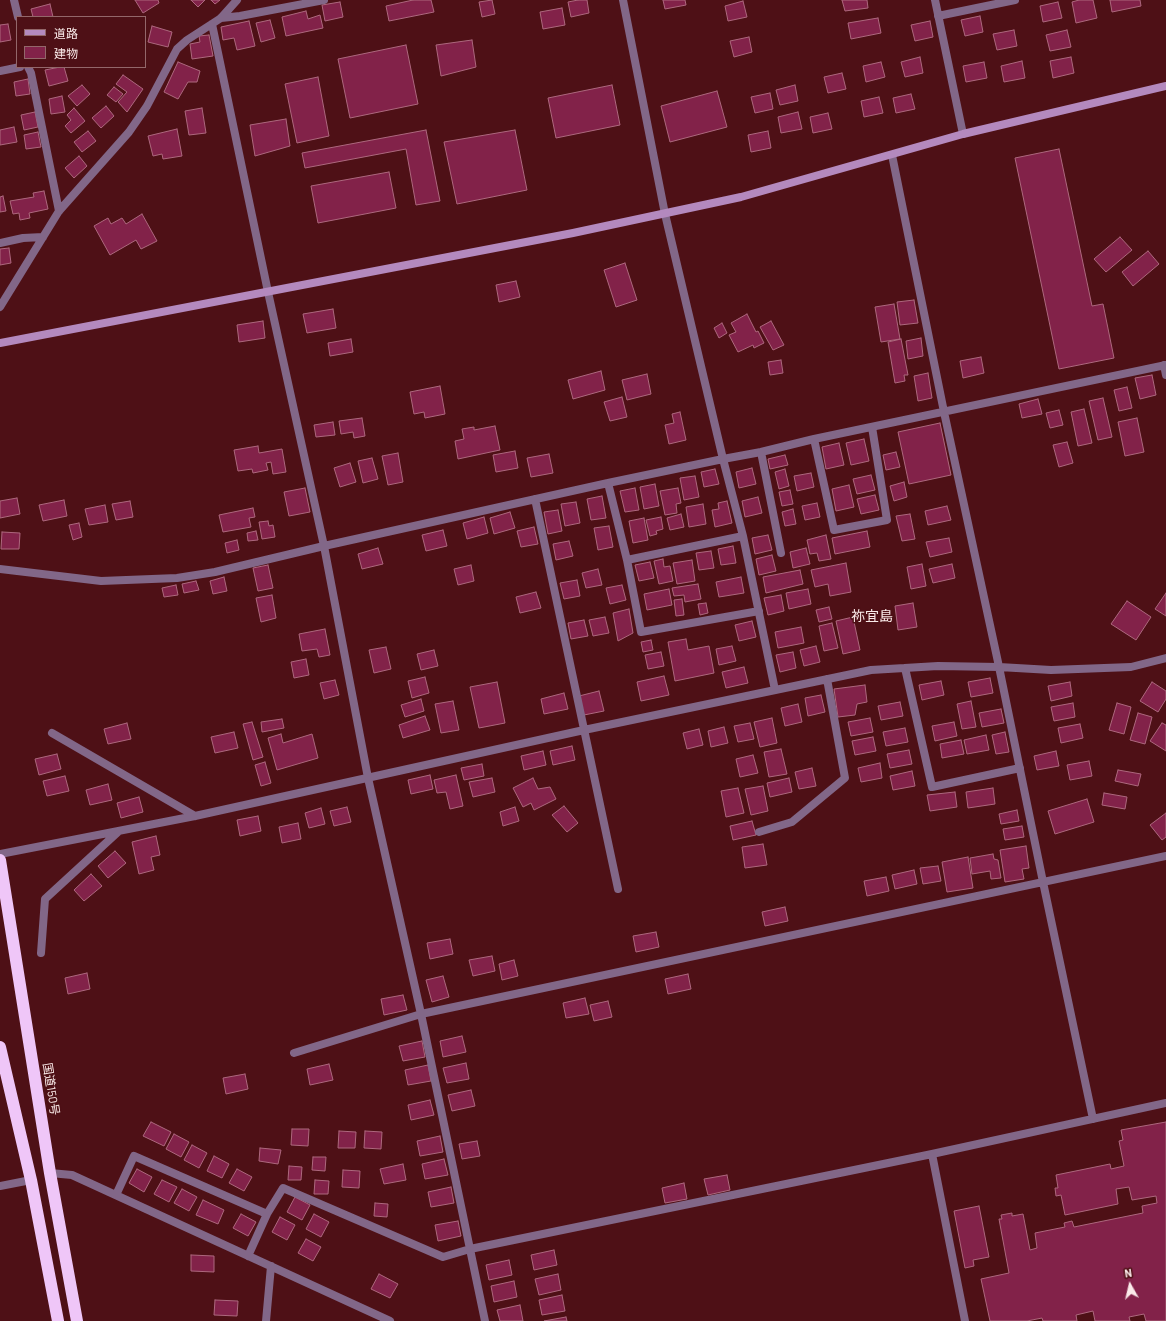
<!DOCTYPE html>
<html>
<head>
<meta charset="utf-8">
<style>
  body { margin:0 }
  #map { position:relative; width:1166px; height:1321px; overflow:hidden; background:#4e1016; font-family:Barlow,"Noto Sans JP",sans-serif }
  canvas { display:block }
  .legend { position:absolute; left:16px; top:16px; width:130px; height:52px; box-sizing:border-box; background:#4e1016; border:1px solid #93676a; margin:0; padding:5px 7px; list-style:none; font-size:12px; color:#faeae9 }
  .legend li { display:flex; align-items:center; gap:8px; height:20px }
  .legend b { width:20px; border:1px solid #93676a }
  .north { position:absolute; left:1110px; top:1265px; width:40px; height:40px; -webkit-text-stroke:3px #4e1016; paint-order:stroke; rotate:352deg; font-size:11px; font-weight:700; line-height:16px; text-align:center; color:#faeae9 }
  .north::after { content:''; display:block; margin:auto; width:14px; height:18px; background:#faeae9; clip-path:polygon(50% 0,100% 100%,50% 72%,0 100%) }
</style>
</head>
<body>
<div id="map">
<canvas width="1166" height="1321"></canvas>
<ul class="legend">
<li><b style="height:5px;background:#b489be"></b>道路</li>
<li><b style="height:11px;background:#822249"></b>建物</li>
</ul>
<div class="north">N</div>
</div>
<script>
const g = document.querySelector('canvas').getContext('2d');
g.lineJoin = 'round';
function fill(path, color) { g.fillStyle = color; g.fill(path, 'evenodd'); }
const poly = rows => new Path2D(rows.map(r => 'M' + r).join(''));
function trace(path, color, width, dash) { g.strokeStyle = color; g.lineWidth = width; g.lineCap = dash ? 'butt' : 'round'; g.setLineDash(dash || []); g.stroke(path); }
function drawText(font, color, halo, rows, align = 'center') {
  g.font = font + ' Barlow,"Noto Sans JP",sans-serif'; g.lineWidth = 3; g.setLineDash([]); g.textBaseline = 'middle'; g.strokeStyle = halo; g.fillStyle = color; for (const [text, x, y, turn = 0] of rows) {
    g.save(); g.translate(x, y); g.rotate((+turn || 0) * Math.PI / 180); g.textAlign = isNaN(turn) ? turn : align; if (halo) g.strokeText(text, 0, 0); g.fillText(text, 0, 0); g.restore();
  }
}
const building = poly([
  [135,0,158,0,159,3,143,13,135,0],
  [191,0,205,0,198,7,191,0],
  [211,0,220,0,215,4,211,0],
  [413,0,431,0,434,12,389,21,386,6,413,0],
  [492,0,495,14,482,17,479,2,492,0],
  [578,0,587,0,589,13,571,17,568,2,578,0],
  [663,0,685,0,686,5,665,9,663,0],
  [842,0,867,0,868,8,845,11,842,0],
  [1079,0,1093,0,1097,18,1076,23,1072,2,1079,0],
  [1110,0,1140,0,1141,6,1112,12,1110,0],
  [743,1,747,17,728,21,725,6,743,1],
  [340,2,343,17,325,21,322,5,340,2],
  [1058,2,1062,18,1043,22,1040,6,1058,2],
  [50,4,53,17,33,17,31,9,50,4],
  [562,8,565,25,543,29,540,12,562,8],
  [306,11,308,19,320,15,323,28,286,36,282,17,306,11],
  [980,16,983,32,965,36,961,20,980,16],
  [878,18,881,33,851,39,848,23,878,18],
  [270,20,275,38,261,42,256,23,270,20],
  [249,21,255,46,237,50,234,38,223,40,221,27,249,21],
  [930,21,933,37,915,41,911,25,930,21],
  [8,24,11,40,0,42,0,25,8,24],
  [152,26,172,32,168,47,148,42,152,26],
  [1014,30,1017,46,997,50,993,34,1014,30],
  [1067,30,1071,47,1050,51,1046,35,1067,30],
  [209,35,213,56,192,59,190,44,200,42,199,36,209,35],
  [749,37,752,52,734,57,730,41,749,37],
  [472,40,476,67,441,76,436,45,472,40],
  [406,45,418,104,350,118,338,59,406,45],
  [920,57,923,73,905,77,901,62,920,57],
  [1071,57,1074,73,1053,78,1050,61,1071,57],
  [1022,61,1025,78,1004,82,1001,66,1022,61],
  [178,62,200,71,197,82,188,82,178,99,164,92,178,62],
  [881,62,885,77,866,82,863,66,881,62],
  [984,62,987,78,966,82,963,66,984,62],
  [60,67,64,67,68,81,49,86,45,70,60,67],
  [842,73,846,89,828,93,824,77,842,73],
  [123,75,143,89,127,112,118,102,127,92,116,84,123,75],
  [318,77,329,136,297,143,285,84,318,77],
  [28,79,30,94,16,96,14,82,28,79],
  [82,85,90,94,77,106,68,96,82,85],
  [612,85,620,125,556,138,548,98,612,85],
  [795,85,798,101,780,105,776,90,795,85],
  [114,87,123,94,116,102,107,95,114,87],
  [717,91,727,127,670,142,661,106,717,91],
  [770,93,773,109,755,113,751,97,770,93],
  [911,94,915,109,896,113,893,98,911,94],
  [62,96,65,112,51,114,49,99,62,96],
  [879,97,883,113,864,117,861,101,879,97],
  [106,106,114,116,101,128,92,118,106,106],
  [74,108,85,121,71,133,65,126,71,120,67,115,74,108],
  [202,108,206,133,189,135,185,111,202,108],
  [35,112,38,127,24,130,21,115,35,112],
  [798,112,802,129,781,133,778,117,798,112],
  [828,113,832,129,813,133,810,117,828,113],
  [286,119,290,146,255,156,250,125,286,119],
  [14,127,17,142,0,145,0,130,14,127],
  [177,129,182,156,163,159,162,154,153,156,148,136,177,129],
  [426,130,440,201,416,205,406,149,305,168,302,153,426,130],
  [515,130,527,190,457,204,444,142,515,130],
  [88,131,96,141,82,152,74,142,88,131],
  [768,131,771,148,751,152,748,135,768,131],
  [38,132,41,147,26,149,24,135,38,132],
  [1059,149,1092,306,1103,304,1114,358,1059,369,1015,158,1059,149],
  [79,156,87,166,74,178,65,168,79,156],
  [389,172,396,208,318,223,311,186,389,172],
  [44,191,48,209,29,213,30,218,20,220,19,213,13,214,10,201,34,197,33,193,44,191],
  [3,196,6,211,0,212,0,197,3,196],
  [142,214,157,241,141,249,136,240,110,255,94,226,108,218,111,224,122,218,126,224,142,214],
  [1120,237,1132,250,1106,272,1094,259,1120,237],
  [9,248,11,263,0,265,0,249,9,248],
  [1148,251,1159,264,1133,286,1122,272,1148,251],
  [625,263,637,300,616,307,604,270,625,263],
  [516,281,520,297,499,302,496,285,516,281],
  [914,300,918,323,900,325,897,302,914,300],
  [894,304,900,339,881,342,875,307,894,304],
  [333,309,336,328,307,333,303,314,333,309],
  [747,314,756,332,758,331,764,343,754,348,753,345,738,352,729,335,736,332,731,323,747,314],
  [263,321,265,338,239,342,237,325,263,321],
  [771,321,784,345,773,350,760,327,771,321],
  [722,323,727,333,719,338,714,328,722,323],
  [921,338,923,356,908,359,906,341,921,338],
  [351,339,353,352,330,356,328,343,351,339],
  [901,339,908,375,904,375,905,381,895,383,888,342,901,339],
  [981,357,984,373,963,378,960,361,981,357],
  [781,360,783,373,770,375,768,362,781,360],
  [601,371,605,390,573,399,568,380,601,371],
  [928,373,932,398,918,401,914,376,928,373],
  [647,374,651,394,627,400,622,380,647,374],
  [1152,375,1156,395,1140,399,1135,378,1152,375],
  [440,386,445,414,425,418,424,412,414,414,410,392,440,386],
  [1127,387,1132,408,1119,411,1114,390,1127,387],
  [622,397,627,417,610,421,604,402,622,397],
  [1103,398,1112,437,1098,440,1089,401,1103,398],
  [1038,399,1042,414,1022,418,1019,404,1038,399],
  [1084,409,1092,443,1078,446,1071,412,1084,409],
  [1059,410,1063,425,1050,428,1046,413,1059,410],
  [680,412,686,440,669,444,665,425,674,423,672,414,680,412],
  [362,418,365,436,354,438,353,432,341,434,339,421,362,418],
  [1137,418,1144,452,1125,456,1118,422,1137,418],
  [333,422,335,435,316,437,314,425,333,422],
  [940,423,951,475,909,484,898,432,940,423],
  [495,426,500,450,458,459,455,441,464,439,462,429,474,427,474,430,495,426],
  [864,439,869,461,851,465,846,443,864,439],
  [1067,442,1073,463,1059,467,1053,445,1067,442],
  [839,443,844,465,826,469,822,447,839,443],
  [258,446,259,453,282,449,286,472,273,474,271,462,266,463,268,470,253,473,252,469,238,471,234,450,258,446],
  [515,451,518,468,496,472,493,455,515,451],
  [896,452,900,467,886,470,883,455,896,452],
  [398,453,403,482,388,485,382,456,398,453],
  [549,454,553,473,531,477,527,458,549,454],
  [785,455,788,465,770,469,768,459,785,455],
  [372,458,378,479,363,483,358,461,372,458],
  [350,463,356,482,340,487,334,468,350,463],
  [752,468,756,484,739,488,736,472,752,468],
  [715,469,719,484,704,487,701,472,715,469],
  [785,469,789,486,779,489,775,472,785,469],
  [811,473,814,487,797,491,794,476,811,473],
  [871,475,875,490,857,494,853,479,871,475],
  [695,476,699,497,684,500,680,478,695,476],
  [904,482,907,497,894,501,890,486,904,482],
  [655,484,659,506,644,509,640,487,655,484],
  [849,485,854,507,836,511,832,489,849,485],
  [305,488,310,512,289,516,284,492,305,488],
  [635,488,639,510,625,512,620,491,635,488],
  [678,488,681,503,676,504,677,513,665,515,660,491,678,488],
  [790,490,793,504,782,506,779,492,790,490],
  [875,495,879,510,861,514,857,499,875,495],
  [602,496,606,518,591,520,587,499,602,496],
  [758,497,762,513,745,517,742,501,758,497],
  [17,498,20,514,0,518,0,501,17,498],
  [64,500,67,516,43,521,39,505,64,500],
  [130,501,133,517,116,520,112,504,130,501],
  [727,501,732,523,715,527,712,510,719,509,718,503,727,501],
  [576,502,580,523,565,526,561,504,576,502],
  [817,503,820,517,805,520,802,506,817,503],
  [703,504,706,524,689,527,686,507,703,504],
  [105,505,108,522,89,525,85,509,105,505],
  [947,506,951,520,928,525,925,511,947,506],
  [253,508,255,517,249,518,251,527,223,532,219,515,253,508],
  [793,509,796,524,785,526,782,512,793,509],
  [558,510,562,531,548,534,544,512,558,510],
  [510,512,515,528,494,534,490,518,510,512],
  [681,514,684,527,670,530,667,518,681,514],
  [910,514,915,539,902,541,896,516,910,514],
  [484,517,488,533,467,539,463,523,484,517],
  [661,517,663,529,656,531,657,534,650,536,646,520,661,517],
  [644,518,648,540,633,543,629,521,644,518],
  [268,521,269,526,273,525,275,537,262,539,259,522,268,521],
  [79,523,82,537,73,540,69,525,79,523],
  [609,526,613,547,598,550,594,528,609,526],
  [534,527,538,544,521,547,517,531,534,527],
  [443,530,447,546,426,551,422,535,443,530],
  [256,531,258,540,248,541,247,533,256,531],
  [867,531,870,547,835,554,832,538,867,531],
  [2,532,20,533,19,549,1,549,2,532],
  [768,535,772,550,755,554,752,538,768,535],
  [826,535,831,559,819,561,817,553,810,554,807,540,826,535],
  [949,538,952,552,930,557,926,542,949,538],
  [237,540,239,550,227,553,225,543,237,540],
  [569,541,573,556,556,560,553,544,569,541],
  [733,546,736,563,721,565,718,549,733,546],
  [378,548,383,564,362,569,358,554,378,548],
  [806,548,810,564,793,568,790,552,806,548],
  [711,551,714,568,699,570,696,553,711,551],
  [772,555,776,571,759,575,756,559,772,555],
  [663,559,664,567,670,566,673,581,659,584,654,561,663,559],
  [692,560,695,581,677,584,673,563,692,560],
  [650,562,654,578,639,581,635,565,650,562],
  [846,563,851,592,830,596,828,584,815,587,811,570,846,563],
  [922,564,926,586,911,589,907,567,922,564],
  [952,564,955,578,933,583,929,569,952,564],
  [268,565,273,588,258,591,253,568,268,565],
  [471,565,474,581,458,585,454,569,471,565],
  [598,569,602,585,586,588,582,573,598,569],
  [800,570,803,584,766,593,763,577,800,570],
  [224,577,227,591,213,594,210,581,224,577],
  [741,577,744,593,719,597,716,582,741,577],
  [577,580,580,596,564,599,560,583,577,580],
  [196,581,199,590,184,593,182,584,196,581],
  [698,584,701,599,685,602,684,595,674,596,672,588,698,584],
  [176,585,178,595,164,597,162,588,176,585],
  [622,585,626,600,610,604,606,588,622,585],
  [669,589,672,605,647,610,644,594,669,589],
  [808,589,811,604,789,609,786,593,808,589],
  [536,592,541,608,520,613,516,597,536,592],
  [1166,593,1166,616,1155,609,1166,593],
  [272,595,276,618,261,622,256,598,272,595],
  [781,595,784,611,768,615,764,598,781,595],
  [682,599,684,615,676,616,674,600,682,599],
  [1127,601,1151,617,1136,640,1111,624,1127,601],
  [706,603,708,613,700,615,698,604,706,603],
  [913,603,917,627,898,630,895,606,913,603],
  [829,607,832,619,819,622,816,610,829,607],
  [629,609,633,633,618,641,613,613,629,609],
  [605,617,609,633,593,636,589,620,605,617],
  [853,617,860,650,843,654,836,621,853,617],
  [584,620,588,636,571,639,568,623,584,620],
  [752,621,756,637,739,641,735,625,752,621],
  [832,623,838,648,824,651,819,626,832,623],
  [801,627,804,643,778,648,775,632,801,627],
  [325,629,330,655,319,657,317,649,302,651,299,634,325,629],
  [686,639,688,650,709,646,714,673,675,681,668,642,686,639],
  [651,640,653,650,643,652,641,642,651,640],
  [732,646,736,661,719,665,716,649,732,646],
  [816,646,820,662,804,666,800,650,816,646],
  [386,647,391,669,374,673,369,650,386,647],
  [434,650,438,666,421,670,417,654,434,650],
  [661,652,664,666,648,669,645,655,661,652],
  [793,652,796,668,780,672,776,655,793,652],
  [306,659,309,675,294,678,291,662,306,659],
  [744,667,748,683,726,688,722,672,744,667],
  [664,676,669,695,641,701,637,682,664,676],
  [425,677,429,693,412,698,408,681,425,677],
  [990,678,993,693,971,697,968,682,990,678],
  [335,680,339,695,324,699,320,683,335,680],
  [941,681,944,695,922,700,919,685,941,681],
  [497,682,505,723,479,728,470,687,497,682],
  [1070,682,1072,696,1051,701,1048,686,1070,682],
  [1152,682,1166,691,1166,699,1158,712,1140,701,1152,682],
  [865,685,867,702,857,704,855,715,838,717,834,689,865,685],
  [599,691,604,711,584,715,579,696,599,691],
  [564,693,568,709,544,714,541,699,564,693],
  [821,695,825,712,808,716,805,698,821,695],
  [421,699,424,711,405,717,401,705,421,699],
  [453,701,459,730,441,733,435,704,453,701],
  [971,701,976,727,962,729,957,704,971,701],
  [900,702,903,716,881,720,878,706,900,702],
  [1073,703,1075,717,1054,721,1051,707,1073,703],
  [1117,703,1131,707,1124,734,1109,730,1117,703],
  [798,704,802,722,785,726,781,708,798,704],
  [1001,709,1004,723,982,727,979,713,1001,709],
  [1138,713,1152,717,1145,744,1130,740,1138,713],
  [425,716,430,730,403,738,399,725,425,716],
  [772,718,777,743,760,747,754,722,772,718],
  [870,718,873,732,851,736,848,722,870,718],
  [282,719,284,728,262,732,261,722,282,719],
  [252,722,263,757,253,760,243,724,252,722],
  [954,722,957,736,935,741,932,726,954,722],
  [127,723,131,739,108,744,104,729,127,723],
  [750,723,754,739,738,742,734,726,750,723],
  [1162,723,1166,725,1166,751,1150,741,1162,723],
  [1080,724,1083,738,1061,743,1058,728,1080,724],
  [724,727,728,743,711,747,708,731,724,727],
  [905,728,908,742,886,746,883,732,905,728],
  [699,729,703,745,687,749,683,733,699,729],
  [234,732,238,748,215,753,211,737,234,732],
  [1005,732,1009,752,996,754,992,735,1005,732],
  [281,734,283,743,312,734,318,758,277,770,268,738,281,734],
  [986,735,989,750,967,754,964,740,986,735],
  [873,737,876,751,855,755,852,741,873,737],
  [961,740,964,754,942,758,940,744,961,740],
  [572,746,575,760,553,765,550,751,572,746],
  [781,749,787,774,769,777,764,752,781,749],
  [909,750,912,764,890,768,887,754,909,750],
  [543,751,546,765,524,770,521,756,543,751],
  [1056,751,1059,766,1037,770,1034,756,1056,751],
  [57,754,61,769,39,775,35,759,57,754],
  [753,755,758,773,740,777,736,759,753,755],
  [1089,761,1092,776,1070,780,1067,765,1089,761],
  [265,762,271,783,261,786,255,765,265,762],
  [880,763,882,778,861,782,858,768,880,763],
  [482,764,484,776,464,780,461,768,482,764],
  [812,768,816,786,799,789,795,772,812,768],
  [1118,770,1141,774,1138,786,1115,781,1118,770],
  [912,771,915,786,893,790,890,776,912,771],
  [430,775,433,789,411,794,408,780,430,775],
  [456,775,463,806,450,809,446,792,437,793,434,780,456,775],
  [65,776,69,791,47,796,43,781,65,776],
  [492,778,495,792,473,797,469,782,492,778],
  [533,778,538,789,550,787,556,799,534,810,531,803,523,807,513,788,533,778],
  [789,778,792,792,770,797,767,783,789,778],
  [108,784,112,800,90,805,86,790,108,784],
  [763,786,768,811,751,815,745,789,763,786],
  [738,788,744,813,726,817,721,791,738,788],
  [993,788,995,804,968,808,966,792,993,788],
  [955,792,957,807,930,811,927,795,955,792],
  [1104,793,1127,797,1125,809,1102,805,1104,793],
  [139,797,143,812,121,818,117,803,139,797],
  [1087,799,1094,822,1055,834,1048,811,1087,799],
  [564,806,578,823,567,832,552,815,564,806],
  [347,807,351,822,334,826,330,811,347,807],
  [515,807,519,821,503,826,500,812,515,807],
  [321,808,325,824,309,828,305,813,321,808],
  [1017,810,1019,821,1001,824,999,814,1017,810],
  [1166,813,1166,837,1162,840,1150,825,1166,813],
  [258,816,261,831,240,836,237,820,258,816],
  [752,821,756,835,733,840,730,826,752,821],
  [298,823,301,839,282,843,279,827,298,823],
  [1022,826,1024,837,1005,840,1003,829,1022,826],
  [156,836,160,855,151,857,154,870,139,874,132,842,156,836],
  [763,844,767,865,745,868,742,847,763,844],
  [1026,846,1029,868,1022,869,1024,879,1005,882,1000,850,1026,846],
  [115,851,126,863,108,878,98,866,115,851],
  [993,854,994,859,998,860,1001,878,991,879,990,871,972,874,970,858,993,854],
  [968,857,973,888,947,892,942,862,968,857],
  [938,866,941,881,923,884,920,868,938,866],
  [914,870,917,884,895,889,892,875,914,870],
  [91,874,102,886,84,901,74,890,91,874],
  [886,877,889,891,867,896,864,881,886,877],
  [785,907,788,921,765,926,762,912,785,907],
  [656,932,659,947,636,952,633,936,656,932],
  [450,939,453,954,430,959,427,943,450,939],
  [492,956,495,971,473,976,469,960,492,956],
  [514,960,518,976,502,980,499,964,514,960],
  [87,973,90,989,68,994,65,978,87,973],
  [688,974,691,989,668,994,665,979,688,974],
  [443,976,449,997,432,1002,426,980,443,976],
  [403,995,407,1010,384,1015,381,999,403,995],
  [585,998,589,1014,566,1018,563,1003,585,998],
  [608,1001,612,1017,594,1021,590,1005,608,1001],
  [462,1036,466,1052,443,1057,440,1041,462,1036],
  [422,1041,425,1057,403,1061,399,1046,422,1041],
  [466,1063,469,1079,447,1083,443,1068,466,1063],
  [329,1064,333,1080,310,1085,307,1069,329,1064],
  [428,1065,431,1081,408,1085,405,1070,428,1065],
  [245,1074,248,1089,226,1094,223,1078,245,1074],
  [471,1090,475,1106,452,1111,448,1095,471,1090],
  [430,1100,434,1115,411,1120,408,1105,430,1100],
  [151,1122,171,1132,164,1146,143,1136,151,1122],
  [1166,1122,1166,1321,1146,1321,1144,1314,1129,1317,1130,1321,1095,1321,1093,1311,1076,1315,1077,1321,1043,1321,1042,1318,1027,1321,990,1321,981,1279,1009,1273,999,1219,1002,1219,1001,1215,1012,1213,1012,1216,1023,1214,1030,1250,1037,1248,1035,1233,1065,1227,1064,1223,1072,1221,1074,1227,1143,1213,1142,1206,1157,1203,1156,1196,1132,1200,1129,1187,1116,1189,1118,1204,1065,1215,1061,1195,1056,1196,1055,1188,1058,1188,1056,1175,1110,1164,1111,1169,1124,1166,1119,1141,1123,1140,1121,1130,1166,1122],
  [292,1129,309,1129,308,1146,291,1145,292,1129],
  [339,1131,356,1132,355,1148,338,1148,339,1131],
  [365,1131,382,1132,381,1149,364,1148,365,1131],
  [174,1134,189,1142,181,1157,166,1149,174,1134],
  [440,1136,443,1152,420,1156,417,1141,440,1136],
  [477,1141,480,1156,462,1159,459,1144,477,1141],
  [192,1145,207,1153,199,1168,184,1160,192,1145],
  [260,1148,281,1150,278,1164,259,1161,260,1148],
  [214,1156,229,1164,222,1178,207,1171,214,1156],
  [313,1157,326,1157,325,1171,312,1170,313,1157],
  [444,1159,448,1175,425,1179,422,1164,444,1159],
  [403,1164,406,1180,384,1184,380,1169,403,1164],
  [289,1166,302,1167,301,1180,288,1180,289,1166],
  [137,1169,152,1177,144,1192,129,1183,137,1169],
  [237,1169,252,1177,244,1191,229,1183,237,1169],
  [343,1170,360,1171,359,1188,342,1187,343,1170],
  [727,1175,730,1190,708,1195,704,1179,727,1175],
  [162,1180,177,1187,169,1202,154,1194,162,1180],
  [315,1180,329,1181,328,1194,314,1194,315,1180],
  [684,1183,687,1199,665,1203,662,1188,684,1183],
  [451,1187,454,1203,431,1207,428,1192,451,1187],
  [182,1189,197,1197,189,1211,174,1203,182,1189],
  [295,1197,310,1205,302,1220,287,1212,295,1197],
  [203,1200,224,1210,218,1224,196,1215,203,1200],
  [375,1203,388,1204,387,1217,374,1216,375,1203],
  [979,1206,989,1257,973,1260,974,1266,965,1268,954,1211,979,1206],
  [241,1214,256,1222,248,1236,233,1228,241,1214],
  [314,1214,329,1222,321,1237,306,1229,314,1214],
  [280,1217,295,1225,287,1240,272,1232,280,1217],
  [458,1221,461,1236,438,1241,435,1225,458,1221],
  [306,1239,321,1247,313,1261,298,1253,306,1239],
  [554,1250,557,1265,534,1270,531,1255,554,1250],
  [191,1255,214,1256,214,1272,191,1271,191,1255],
  [509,1260,512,1275,489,1280,486,1265,509,1260],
  [379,1274,398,1284,390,1298,371,1289,379,1274],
  [558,1274,561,1290,539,1295,535,1279,558,1274],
  [514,1281,517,1297,494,1302,491,1286,514,1281],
  [562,1295,565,1311,542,1315,539,1300,562,1295],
  [215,1300,238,1301,237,1316,214,1315,215,1300],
  [520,1305,523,1321,500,1321,497,1310,520,1305],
  [566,1317,567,1321,544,1321,566,1317]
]);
fill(building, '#822249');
trace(building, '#ad687e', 1);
trace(poly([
  [14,0,18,17],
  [623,0,665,214,723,459,743,536,775,690],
  [935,0,963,134],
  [938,16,1015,0],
  [221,18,240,16,324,0],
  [212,24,268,292,324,546,368,778,421,1014,485,1321],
  [28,67,31,73,59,211],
  [0,71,20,67],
  [892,155,944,412,998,662,1043,882,1093,1119],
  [0,243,23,238,43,237],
  [0,307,59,211,129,132,147,106,177,49,187,40,221,18,237,0],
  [1164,365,1166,375],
  [814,439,834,530,887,520,872,427],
  [761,452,781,553],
  [608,483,627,560,743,536],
  [535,499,618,889],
  [627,560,641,632,759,611],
  [0,569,101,581,177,578,215,572,324,546,608,483,723,459,761,452,814,439,1166,365],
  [905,668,932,787,1020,768],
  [52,733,195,816],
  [759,832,792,822,845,778,827,679],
  [0,854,195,816,584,730,871,670,938,666,999,667,1051,670,1131,667,1166,658],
  [41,953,45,899,119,831],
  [294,1053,421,1014,1166,856],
  [932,1154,965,1321],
  [50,1173,72,1175,390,1321],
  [0,1186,31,1180],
  [116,1195,134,1156,267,1214],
  [248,1256,267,1214,283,1188,443,1257,470,1249,932,1154,1166,1103],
  [266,1321,271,1266]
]), '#826788', 8);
trace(poly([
  [0,343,573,233,741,197,963,134,1166,86]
]), '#b489be', 8);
trace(poly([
  [0,860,50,1173,77,1321],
  [0,1047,31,1180,58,1321]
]), '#efc6f8', 12);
drawText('12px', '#faeae9', '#4e1016', [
  ["国道150号",51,1089,81]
]);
drawText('14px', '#faeae9', '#4e1016', [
  ["祢宜島",872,616]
]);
</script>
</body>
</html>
